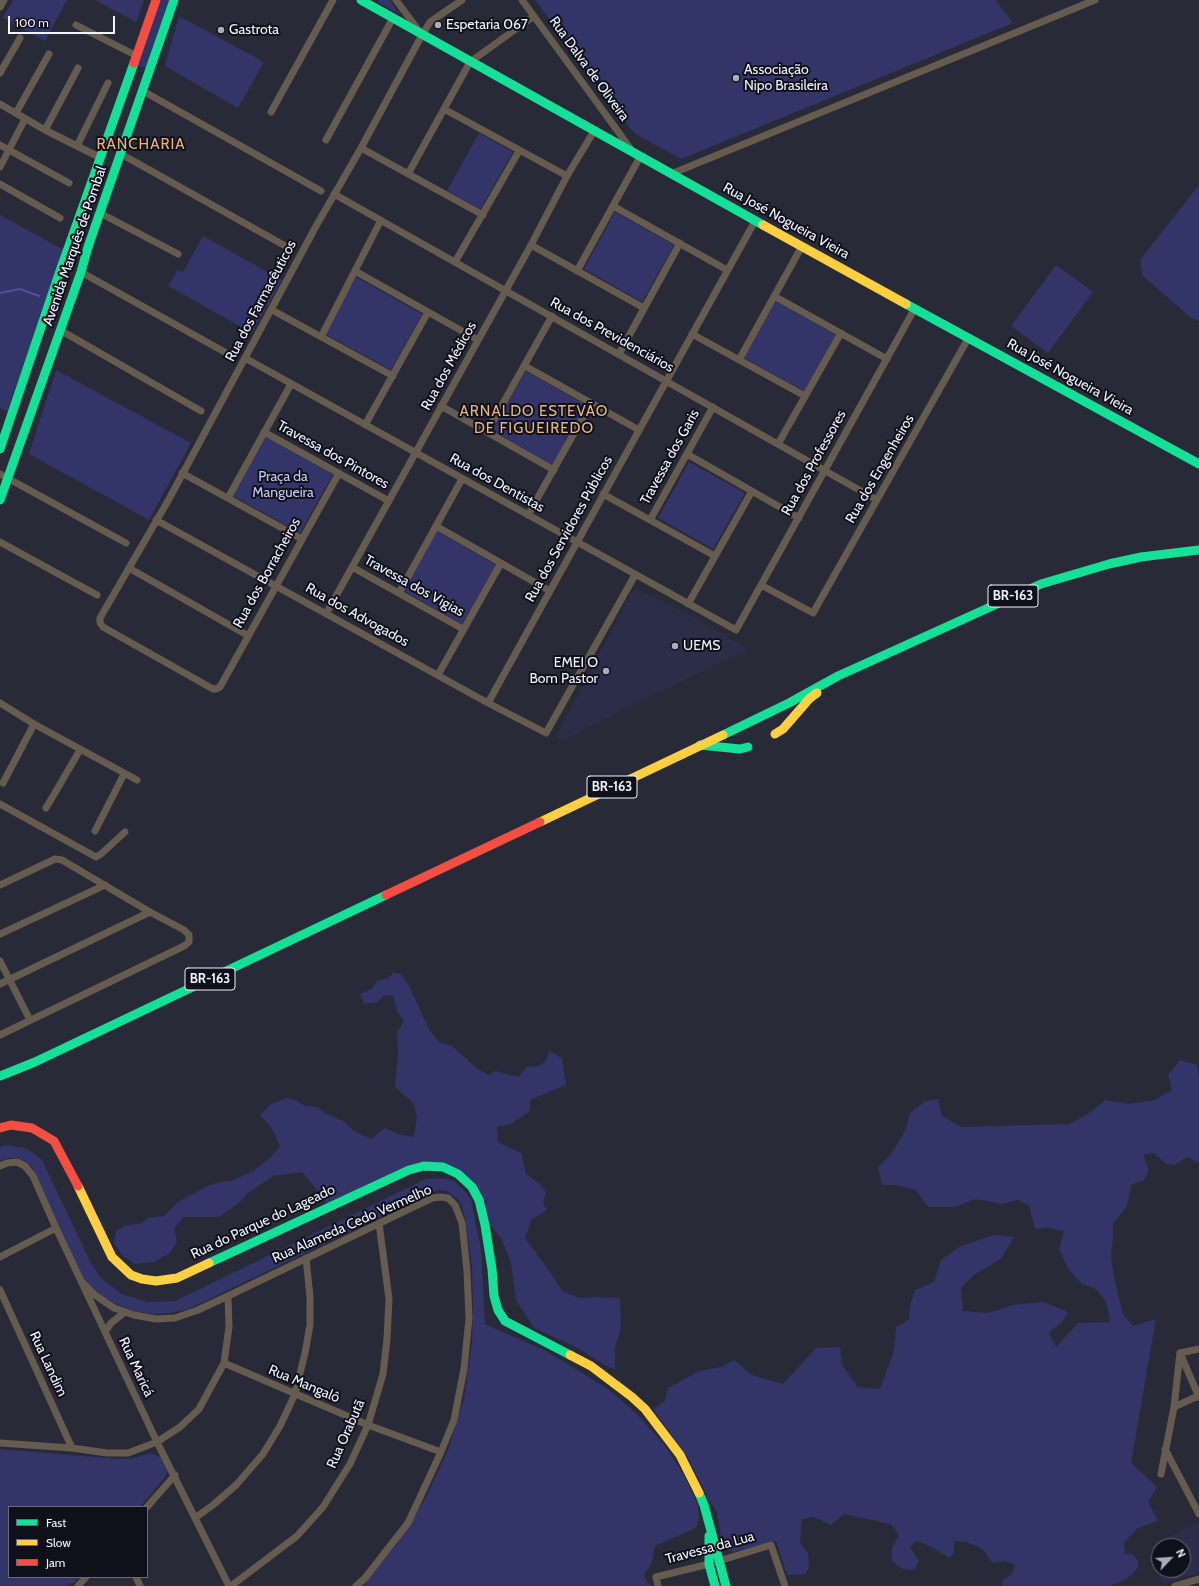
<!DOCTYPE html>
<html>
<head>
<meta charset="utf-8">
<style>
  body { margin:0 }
  #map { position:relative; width:1199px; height:1586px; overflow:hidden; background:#292a38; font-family:Cabin,sans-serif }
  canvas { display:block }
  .legend { position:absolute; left:8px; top:1506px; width:140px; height:72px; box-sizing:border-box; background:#0f101b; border:1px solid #696a75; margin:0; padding:5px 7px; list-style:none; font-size:12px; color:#f0f2fc }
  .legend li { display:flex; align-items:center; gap:8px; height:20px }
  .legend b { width:20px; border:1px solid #696a75 }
  .north { position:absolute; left:1151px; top:1538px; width:40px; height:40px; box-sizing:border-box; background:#0f101b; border:1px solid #696a75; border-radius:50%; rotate:65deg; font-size:11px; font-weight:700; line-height:16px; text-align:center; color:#f0f2fc }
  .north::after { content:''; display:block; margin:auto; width:14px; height:18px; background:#aaacb7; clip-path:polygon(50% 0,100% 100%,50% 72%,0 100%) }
  .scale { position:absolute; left:8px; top:16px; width:107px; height:18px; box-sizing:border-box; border:2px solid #f0f2fc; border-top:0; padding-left:5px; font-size:12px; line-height:14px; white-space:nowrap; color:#f0f2fc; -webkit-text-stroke:3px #0f101b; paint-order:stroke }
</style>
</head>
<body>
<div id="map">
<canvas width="1199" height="1586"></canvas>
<ul class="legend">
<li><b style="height:5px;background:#16e098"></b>Fast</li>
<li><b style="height:5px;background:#ffcf43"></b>Slow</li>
<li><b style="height:5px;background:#f24e42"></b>Jam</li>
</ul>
<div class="north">N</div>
<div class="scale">100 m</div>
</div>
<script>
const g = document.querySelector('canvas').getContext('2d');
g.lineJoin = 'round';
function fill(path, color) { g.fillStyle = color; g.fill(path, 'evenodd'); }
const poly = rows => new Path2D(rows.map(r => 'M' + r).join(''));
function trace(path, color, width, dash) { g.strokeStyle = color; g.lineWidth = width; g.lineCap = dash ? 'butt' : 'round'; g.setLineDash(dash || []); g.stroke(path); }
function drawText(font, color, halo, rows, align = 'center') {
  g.font = font + ' Cabin,sans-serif'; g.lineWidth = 4; g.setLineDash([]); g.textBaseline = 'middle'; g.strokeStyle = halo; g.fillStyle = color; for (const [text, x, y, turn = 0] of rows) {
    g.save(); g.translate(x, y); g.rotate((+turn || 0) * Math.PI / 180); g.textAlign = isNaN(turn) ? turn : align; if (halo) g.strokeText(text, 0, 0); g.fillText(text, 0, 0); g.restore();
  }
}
fill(poly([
  [634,588,689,615,749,650,639,701,561,741,556,737],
  [1196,1522,1199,1527,1199,1573,1162,1584,1152,1546],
  [1159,1546,1183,1546,1183,1570,1159,1570]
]), '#2b2d49');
fill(poly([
  [13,0,67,0,45,41,3,18],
  [95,0,144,0,136,22],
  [161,0,170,0,146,68,136,66],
  [379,0,390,0,399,14,377,2],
  [535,0,996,0,1013,23,681,159,634,133],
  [179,16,264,62,238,108,165,66],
  [479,133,513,152,480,209,447,191],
  [1199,185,1199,321,1191,318,1142,275,1140,260],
  [615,212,674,245,642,302,584,269],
  [0,215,64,250,7,412,0,408],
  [203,236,282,280,252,333,168,286,178,270,183,272],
  [1056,265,1093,292,1048,353,1011,326],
  [356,277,422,314,391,370,325,334],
  [776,301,836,335,804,391,744,358],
  [56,370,191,443,149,520,29,454],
  [526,371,586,405,553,465,492,431],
  [266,437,333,474,300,533,233,496],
  [689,462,745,493,713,549,658,518],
  [437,531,496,565,462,624,404,591],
  [394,972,402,975,409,986,430,1031,439,1042,452,1046,479,1070,490,1075,495,1071,518,1077,527,1067,539,1066,546,1061,549,1051,562,1058,566,1085,530,1100,530,1111,511,1124,497,1127,498,1142,521,1153,526,1174,540,1184,546,1192,543,1203,547,1210,532,1219,525,1238,550,1272,562,1291,579,1298,598,1297,620,1298,621,1328,615,1347,615,1369,606,1366,578,1348,534,1328,516,1300,511,1263,501,1238,489,1223,471,1182,437,1164,327,1206,323,1197,302,1172,273,1176,248,1193,238,1204,218,1217,184,1217,174,1228,177,1242,170,1253,154,1262,135,1264,122,1255,114,1243,116,1231,126,1225,140,1224,148,1218,164,1216,178,1202,207,1186,220,1182,231,1181,253,1171,270,1158,280,1146,271,1127,260,1115,271,1104,287,1098,295,1100,306,1106,317,1107,327,1114,343,1121,354,1131,371,1139,385,1128,398,1134,414,1137,417,1116,413,1103,395,1087,398,1054,397,1032,404,1021,397,1011,393,996,385,995,377,1002,364,1004,360,994,372,989,377,981,388,978],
  [1180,1060,1197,1065,1199,1076,1199,1163,1187,1157,1175,1165,1166,1164,1154,1153,1143,1155,1149,1170,1144,1180,1131,1185,1127,1206,1113,1224,1113,1239,1111,1256,1114,1278,1123,1314,1133,1326,1156,1319,1131,1463,1157,1487,1148,1502,1158,1521,1138,1528,1124,1543,1125,1554,1132,1554,1138,1560,1138,1568,1128,1578,1110,1586,1003,1586,1002,1581,1012,1574,1015,1565,1005,1561,992,1563,985,1552,977,1546,966,1542,954,1541,954,1553,949,1558,930,1546,916,1541,910,1547,919,1561,914,1570,902,1569,892,1561,892,1548,899,1535,891,1524,844,1514,831,1525,814,1517,802,1519,800,1542,808,1553,809,1568,805,1574,787,1575,776,1541,734,1552,723,1549,717,1512,708,1498,689,1460,653,1409,665,1401,668,1388,699,1371,722,1367,734,1360,752,1375,783,1384,816,1348,840,1347,842,1365,858,1387,880,1389,894,1351,896,1327,909,1320,910,1305,915,1290,934,1282,941,1260,961,1246,994,1235,1014,1237,1001,1259,975,1274,961,1288,963,1311,988,1313,1013,1305,1043,1302,1068,1312,1063,1321,1049,1333,1056,1347,1078,1323,1110,1322,1106,1302,1096,1289,1082,1284,1069,1270,1059,1250,1064,1231,1048,1228,1035,1229,1029,1206,1018,1200,1002,1204,976,1199,954,1207,928,1207,916,1190,896,1185,882,1185,878,1167,891,1154,905,1131,910,1113,925,1101,938,1099,942,1116,961,1127,1069,1124,1088,1114,1105,1100,1129,1104,1154,1100,1172,1090,1168,1075],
  [6,1145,25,1148,34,1153,42,1160,91,1263,101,1278,122,1294,148,1302,175,1301,426,1179,444,1178,455,1182,464,1190,471,1200,481,1249,485,1324,546,1351,576,1369,609,1390,637,1414,666,1447,685,1477,698,1506,699,1519,696,1528,655,1546,651,1565,644,1574,646,1581,651,1586,362,1586,396,1545,425,1499,448,1450,464,1399,472,1342,473,1303,472,1266,465,1219,462,1207,458,1199,447,1191,439,1190,432,1192,189,1309,170,1313,152,1314,133,1311,116,1304,101,1295,88,1283,82,1276,32,1167,25,1161,17,1158,8,1158,0,1161,0,1147],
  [0,1449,119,1459,134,1458,151,1453,162,1458,167,1468,167,1472,164,1478,140,1507,9,1507,9,1577,79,1577,75,1582,65,1586,0,1586]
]), '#333467');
trace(poly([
  [0,293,20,289,39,296]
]), '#4f519b', 2);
trace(poly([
  [396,0,419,31],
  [522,0,633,152],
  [0,7,4,0],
  [76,25,137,56],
  [0,73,20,38],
  [143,91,321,191],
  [0,104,45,130,101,158],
  [444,109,567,176],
  [271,112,333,0],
  [16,113,49,54],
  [45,130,78,68],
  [326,140,393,18],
  [0,145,69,183],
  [77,146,108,83],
  [361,148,483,215],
  [121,154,289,248],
  [0,167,25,119],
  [408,174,470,62,534,16],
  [671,174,1095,0],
  [0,184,60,218],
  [334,194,877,500],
  [613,206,727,270],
  [100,213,178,254],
  [531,245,644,308],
  [455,262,519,151],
  [355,271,478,340],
  [577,271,640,157],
  [81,272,230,355],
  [774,296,887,359],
  [272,310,393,376],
  [60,330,201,411],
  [692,334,805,396],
  [321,337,381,220],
  [619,354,680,243],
  [245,358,736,630,915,308],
  [739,360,802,246],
  [525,366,639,430],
  [441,406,554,470],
  [365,425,428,312],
  [264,432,389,501],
  [487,432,552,316],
  [778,444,841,333],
  [687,454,799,518],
  [182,473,302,539],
  [339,473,220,687,216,689,213,689,103,627,100,623,100,618,169,499,315,228,361,148,422,35,430,22,462,0],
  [0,474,126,543],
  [603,494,715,556],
  [228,498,291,384],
  [528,515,591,403],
  [156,520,488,703,546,733,635,575],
  [650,520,713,407],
  [436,526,550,591],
  [0,542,97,595],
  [352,567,463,629],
  [129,568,247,635],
  [761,585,813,613,969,337],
  [399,593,462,479],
  [688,604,752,491],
  [326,614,531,245,567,176,594,131],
  [438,675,501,563],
  [0,703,34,724,137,780],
  [488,703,755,221],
  [3,783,34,724],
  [0,804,96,857,101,854,125,832],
  [46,808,80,750],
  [95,831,124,774],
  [0,885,55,859,62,860,150,912,184,930,189,935,189,942,184,946,0,1035],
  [0,934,105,885],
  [0,961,30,1020],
  [0,984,150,912],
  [0,1166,7,1163,17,1162,25,1166,33,1176,56,1228,157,1442,229,1586],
  [0,1257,56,1228],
  [81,1281,95,1295,114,1308,134,1315,156,1319,175,1318,198,1310,228,1296,432,1198,440,1197,448,1198,455,1205,462,1223,467,1271,469,1318,464,1369,454,1420,441,1452,408,1523,365,1578,356,1586],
  [0,1290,72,1448],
  [105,1332,111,1323,125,1312],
  [1180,1353,1199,1397],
  [224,1363,368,1425,441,1452],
  [1174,1407,1198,1396],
  [0,1443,72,1448,107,1453,128,1453,157,1442,180,1427,199,1409,224,1363,229,1327,228,1296],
  [1165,1449,1199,1514],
  [1161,1474,1174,1407,1180,1353,1199,1349],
  [147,1507,175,1475],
  [195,1518,213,1505,236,1485,263,1454,280,1426,295,1394,305,1353,310,1325,310,1297,306,1258],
  [136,1577,140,1586],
  [78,1586,86,1577],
  [231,1586,297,1536,323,1507,350,1464,368,1425,383,1374,387,1339,389,1299,379,1223],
  [658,1586,656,1577,709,1564,771,1545,785,1586],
  [1175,1586,1199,1579]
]), '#665b4f', 7);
trace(poly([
  [361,0,763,225],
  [906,304,1199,464],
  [0,449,60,271,134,63],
  [0,500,81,272,88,247,174,0],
  [723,735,789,703,838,676,1041,584,1109,564,1141,557,1199,550],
  [700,745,740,749,748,747],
  [0,1076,35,1062,386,895],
  [209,1263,409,1170,424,1166,443,1167,458,1174,472,1187,479,1200,485,1225,492,1269,494,1296,498,1310,505,1321,570,1355],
  [699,1493,704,1505,726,1586],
  [709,1536,709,1564,715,1586]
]), '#16e098', 9);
trace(poly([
  [763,225,906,304],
  [775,734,783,729,810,698,817,693],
  [540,822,723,735],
  [78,1186,112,1257,131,1275,142,1279,156,1281,177,1278,209,1263],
  [570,1355,591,1366,632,1397,645,1409,680,1455,699,1493]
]), '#ffcf43', 9);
trace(poly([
  [134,63,156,0],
  [386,895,540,822],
  [0,1128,11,1125,32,1128,54,1141,78,1186]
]), '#f24e42', 9);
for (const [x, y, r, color] of [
  [438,25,4,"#aaacb7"],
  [221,30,4,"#aaacb7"],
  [736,78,4,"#aaacb7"],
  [675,646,4,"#aaacb7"],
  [606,671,4,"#aaacb7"]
]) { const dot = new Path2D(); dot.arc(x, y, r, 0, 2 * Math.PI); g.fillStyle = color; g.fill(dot); trace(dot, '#0f101b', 1.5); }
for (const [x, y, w] of [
  [1013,596,50],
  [612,787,50],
  [210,979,50]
]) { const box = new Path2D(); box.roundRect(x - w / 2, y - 11, w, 22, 3); g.fillStyle = '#0f101b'; g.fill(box); trace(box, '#f0f2fc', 1); }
drawText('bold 13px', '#f0f2fc', null, [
  ["BR-163",1013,596],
  ["BR-163",612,787],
  ["BR-163",210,979]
]);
drawText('14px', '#f0f2fc', '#0f101b', [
  ["Espetaria 067",446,25],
  ["Gastrota",229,30],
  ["Associação",744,70],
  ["Nipo Brasileira",744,86],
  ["UEMS",683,646],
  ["EMEI O",598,663,"right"],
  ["Bom Pastor",598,679,"right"]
], 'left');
drawText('14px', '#f0f2fc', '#0f101b', [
  ["Rua Dalva de Oliveira",589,69,54],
  ["Rua José Nogueira Vieira",786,221,29],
  ["Avenida Marquês de Pombal",75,246,-71],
  ["Rua dos Farmacêuticos",261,301,-62],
  ["Rua dos Previdenciários",612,335,29],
  ["Rua dos Médicos",449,366,-61],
  ["Rua José Nogueira Vieira",1070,377,29],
  ["Travessa dos Pintores",333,455,29],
  ["Travessa dos Garis",670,457,-61],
  ["Rua dos Professores",814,463,-61],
  ["Rua dos Engenheiros",880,469,-60],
  ["Rua dos Dentistas",497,483,29],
  ["Rua dos Servidores Públicos",569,529,-61],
  ["Rua dos Borracheiros",267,573,-61],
  ["Travessa dos Vigias",414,586,29],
  ["Rua dos Advogados",357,615,29],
  ["Rua do Parque do Lageado",263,1222,-25],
  ["Rua Alameda Cedo Vermelho",352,1224,-24],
  ["Rua Landim",48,1364,65],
  ["Rua Maricá",136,1367,65],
  ["Rua Mangalô",304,1384,23],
  ["Rua Orabutã",346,1434,-66],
  ["Travessa da Lua",710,1548,-15]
]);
drawText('14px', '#c2c8f4', '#0f101b', [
  ["Praça da",283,477],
  ["Mangueira",283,493]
]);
g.letterSpacing = '1px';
drawText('15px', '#ebb678', '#0f101b', [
  ["RANCHARIA",141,145],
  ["ARNALDO ESTEVÃO",534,412],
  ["DE FIGUEIREDO",534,429]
]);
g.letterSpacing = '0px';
</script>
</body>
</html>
